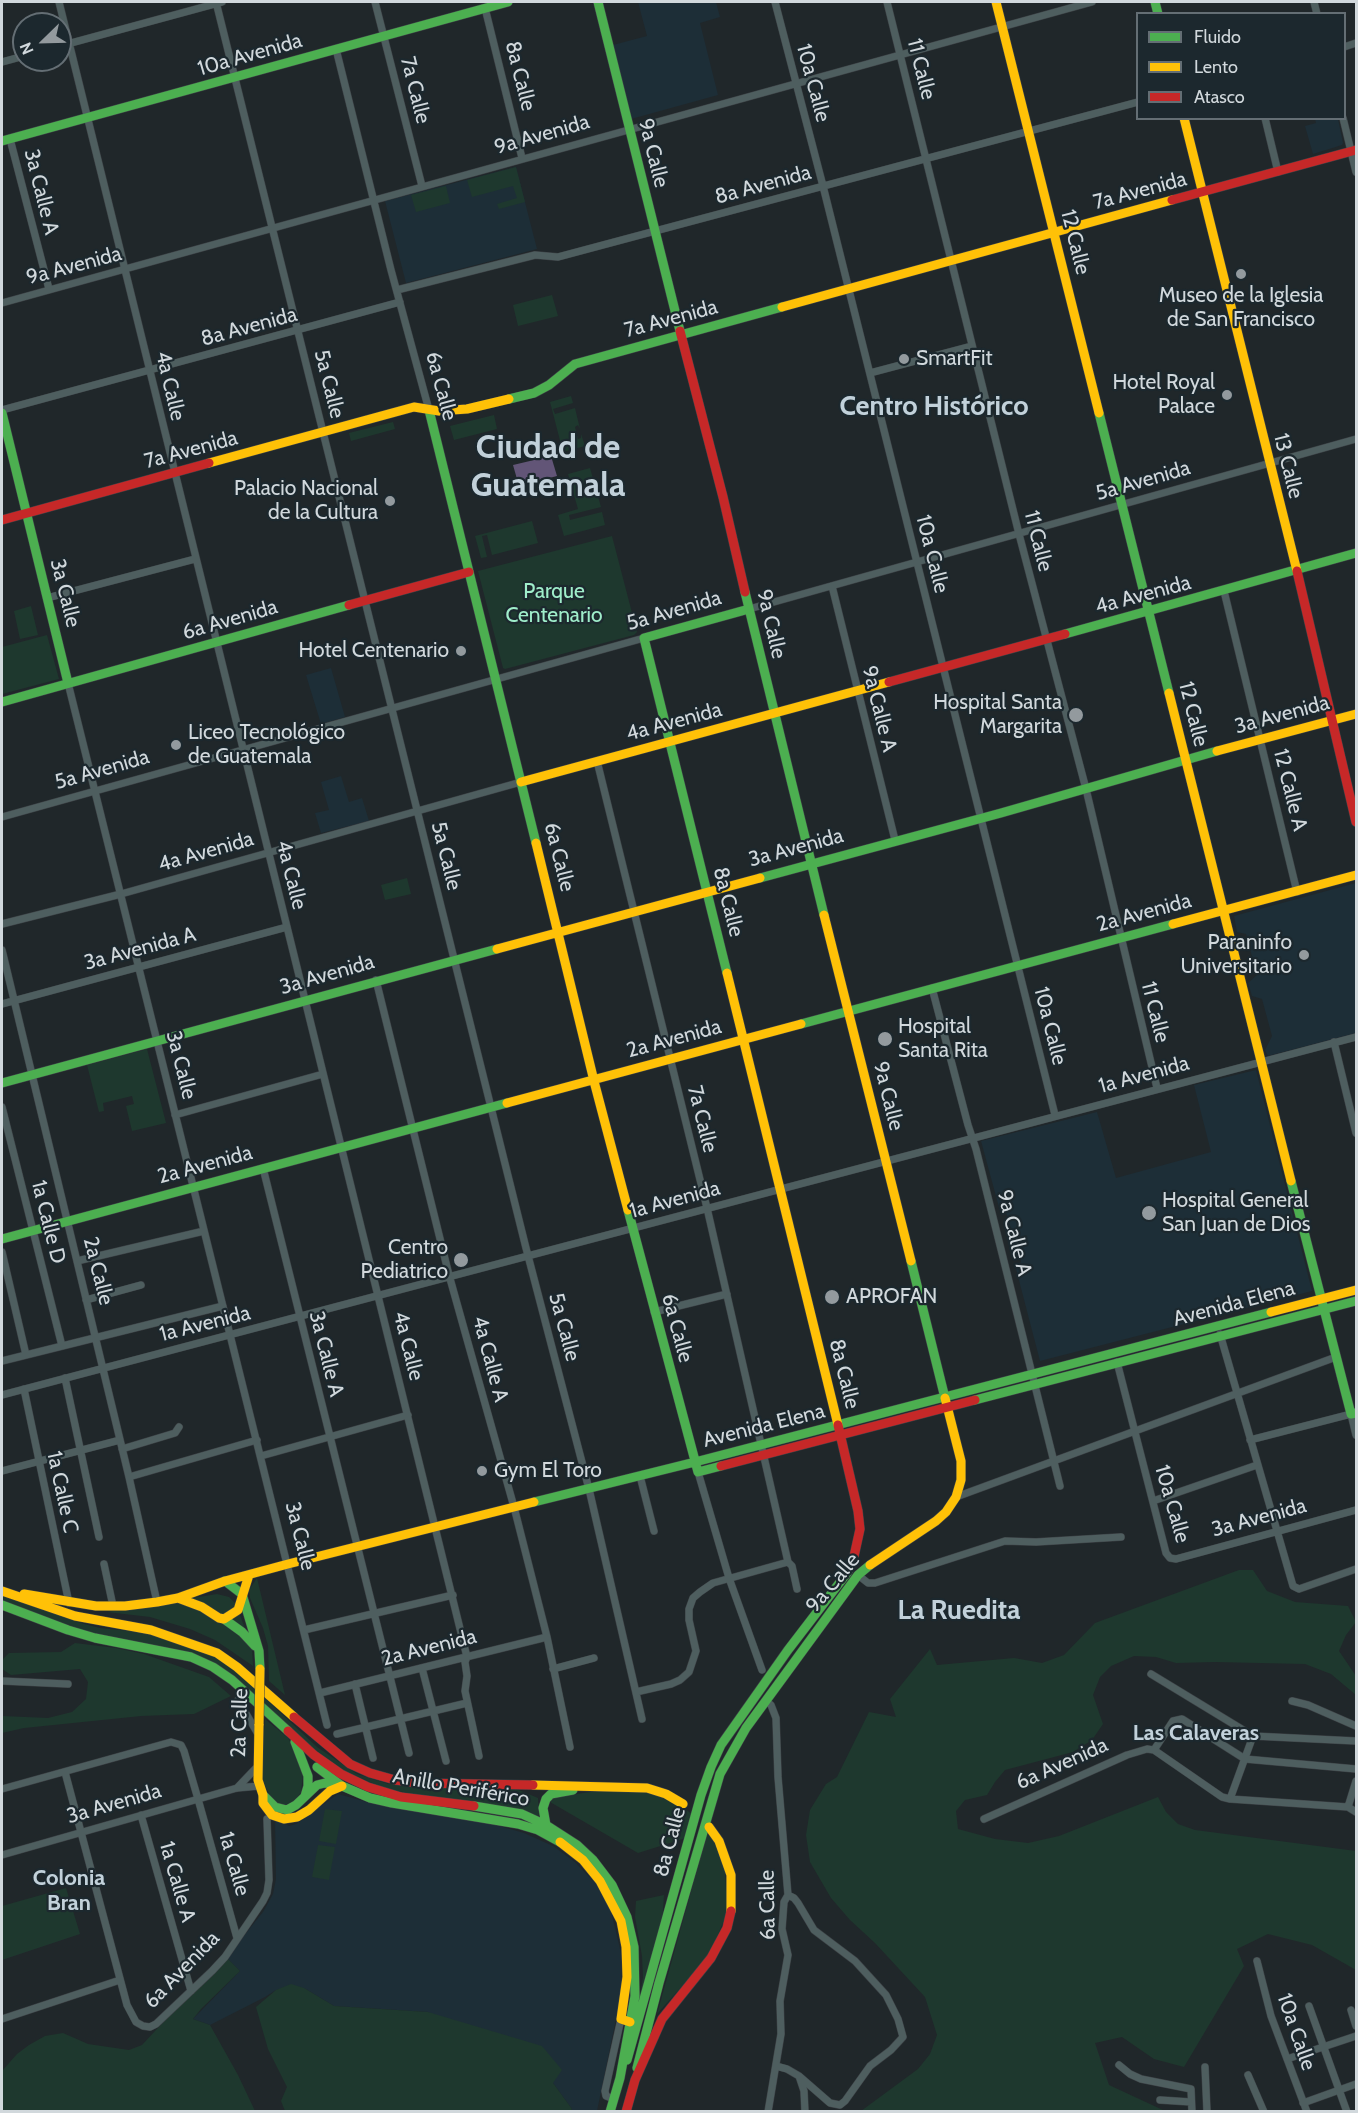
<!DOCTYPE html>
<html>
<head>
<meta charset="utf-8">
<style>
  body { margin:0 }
  #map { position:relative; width:1358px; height:2113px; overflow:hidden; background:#20272a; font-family:Cabin,sans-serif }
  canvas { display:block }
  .frame { position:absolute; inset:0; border:3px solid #d1d8dc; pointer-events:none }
  .legend { position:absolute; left:1136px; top:12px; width:210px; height:108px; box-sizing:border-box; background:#1c282e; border:2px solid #646e74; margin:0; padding:8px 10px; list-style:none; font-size:18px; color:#d1d8dc }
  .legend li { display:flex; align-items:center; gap:12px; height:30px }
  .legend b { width:30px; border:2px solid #646e74 }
  .north { position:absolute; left:12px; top:12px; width:60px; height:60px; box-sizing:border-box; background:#1c282e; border:2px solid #646e74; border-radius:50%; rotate:247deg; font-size:16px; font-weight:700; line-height:24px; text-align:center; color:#d1d8dc }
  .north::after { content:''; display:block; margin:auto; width:21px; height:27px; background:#939a9e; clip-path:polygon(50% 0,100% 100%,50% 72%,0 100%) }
</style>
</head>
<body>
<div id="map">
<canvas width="1358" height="2113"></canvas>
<div class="frame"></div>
<ul class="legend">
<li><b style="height:8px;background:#4caf50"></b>Fluido</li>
<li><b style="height:8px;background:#ffc107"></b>Lento</li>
<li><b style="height:8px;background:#c62828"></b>Atasco</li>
</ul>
<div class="north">N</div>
</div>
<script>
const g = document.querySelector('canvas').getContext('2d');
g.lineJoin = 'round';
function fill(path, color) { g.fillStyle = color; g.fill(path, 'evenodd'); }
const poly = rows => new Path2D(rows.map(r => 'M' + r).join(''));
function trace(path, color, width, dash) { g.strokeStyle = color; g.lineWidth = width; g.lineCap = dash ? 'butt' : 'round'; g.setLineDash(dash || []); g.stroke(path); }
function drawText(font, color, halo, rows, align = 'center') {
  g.font = font + ' Cabin,sans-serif'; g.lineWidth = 4.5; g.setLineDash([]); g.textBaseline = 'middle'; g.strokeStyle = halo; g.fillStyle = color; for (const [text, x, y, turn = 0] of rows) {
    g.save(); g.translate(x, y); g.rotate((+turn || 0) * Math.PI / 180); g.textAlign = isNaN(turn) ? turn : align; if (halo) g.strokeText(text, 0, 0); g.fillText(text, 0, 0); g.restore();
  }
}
fill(poly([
  [638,2,716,2,720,17,700,23,718,95,631,119,613,45,647,36],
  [1315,119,1338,119,1343,143,1342,145,1313,154,1305,126,1316,123],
  [516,167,537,249,406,283,385,201],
  [331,668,345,717,321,724,306,675],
  [341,776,349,802,362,798,369,821,321,833,315,813,329,810,321,782],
  [1356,883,1356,1033,1268,1056,1265,1050,1272,1036,1262,999,1252,996,1248,983,1257,975,1246,934,1237,932,1234,916],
  [1256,1070,1312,1291,1040,1361,1015,1265,1021,1262,1005,1209,1000,1211,981,1141,1097,1112,1116,1178,1211,1152,1194,1085],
  [338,1794,378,1805,489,1823,524,1833,553,1846,575,1862,596,1884,610,1907,621,1953,622,1990,597,2111,571,2111,572,2109,553,2083,428,2012,334,2006,304,1988,276,1990,265,1997,210,2025,193,2019,240,1971,225,1956,238,1943,263,1912,273,1894,276,1879,275,1819,289,1826,296,1824]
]), '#1d2e37');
fill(poly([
  [516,167,525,202,499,209,497,204,517,198,513,186,472,197,467,180],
  [446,186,450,203,416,212,411,195],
  [552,295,558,316,518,326,513,305],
  [571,396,573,403,553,409,555,414,575,408,580,429,578,425,575,427,578,439,581,438,581,434,585,446,563,452,550,402],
  [494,415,497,429,454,440,450,426],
  [393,422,395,429,351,441,349,433],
  [590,468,601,507,569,515,570,520,602,512,605,525,564,536,558,515,578,509,568,474],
  [532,521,538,543,492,555,487,535,482,536,487,557,481,558,475,536],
  [612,536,637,632,634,635,505,669,503,668,478,571],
  [31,606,38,635,20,639,14,611],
  [47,635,59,679,2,694,2,647],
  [407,878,411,894,385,900,381,885],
  [147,1049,166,1123,132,1131,126,1106,134,1104,132,1096,103,1103,104,1111,99,1112,87,1065],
  [1239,1570,1253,1570,1267,1591,1295,1602,1348,1606,1356,1622,1346,1635,1339,1651,1356,1676,1356,1695,1331,1674,1305,1664,1215,1662,1176,1663,1156,1657,1134,1656,1111,1666,1100,1677,1093,1695,1103,1724,1092,1740,1073,1752,1005,1770,995,1782,987,1795,965,1800,956,1811,958,1829,995,1839,1028,1843,1059,1836,1158,1797,1166,1812,1178,1824,1195,1830,1356,1851,1356,1970,1312,1945,1268,1934,1237,1949,1244,1966,1184,2067,1154,2059,1122,2037,1095,2043,1109,2085,1165,2111,861,2111,918,2069,930,2054,937,2035,925,1997,875,1943,850,1920,831,1898,810,1862,806,1835,810,1810,826,1784,837,1777,869,1712,896,1717,890,1699,930,1649,937,1665,1014,1658,1042,1663,1064,1655,1095,1623],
  [257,1578,285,1695,269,1681,268,1646,263,1628,250,1598,249,1590],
  [217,1594,229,1597,236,1604,252,1648,253,1666,215,1640,190,1629,150,1617,107,1612],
  [2,1595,84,1624,100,1628,150,1633,215,1657,237,1672,317,1747,357,1774,388,1784,514,1788,538,1798,539,1816,386,1789,336,1767,214,1664,96,1635,2,1601],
  [75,1643,116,1648,144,1654,209,1677,231,1696,194,1714,141,1716,24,1728,2,1733,2,1716,48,1718,72,1712,86,1699,88,1682,80,1669,11,1675,2,1669,2,1660,9,1653,61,1652],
  [265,1719,288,1738,297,1754,303,1775,301,1792,295,1801,285,1805,277,1804,272,1800,262,1779,261,1768],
  [603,1790,648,1792,679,1804,693,1815,686,1838,638,1853,550,1802,551,1798],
  [325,1809,342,1811,336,1844,319,1841],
  [707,1834,713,1839,725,1869,727,1913,709,1956,657,2014],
  [318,1845,335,1847,329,1880,312,1877],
  [66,1888,80,1934,2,1960,2,1906],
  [664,1895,662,1926,637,2015,643,1977,642,1956,635,1917,636,1901],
  [225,1956,240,1971,201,2009,193,2019,210,2025,238,2075,255,2111,2,2112,2,2071,17,2054,29,2045,45,2036,63,2033,88,2044,129,2050,142,2045],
  [291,1984,304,1988,334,2006,428,2012,542,2046,562,2070,553,2083,572,2109,571,2111,285,2111,281,2101,287,2087,268,2049,256,2007,276,1990]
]), '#1e382e');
fill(poly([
  [551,456,557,476,519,486,513,465]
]), '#625577');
const street = poly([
  [59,2,467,1657,465,1662,467,1676,465,1691,479,1756],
  [216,2,526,1248,589,1489,642,1719],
  [375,2,422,186],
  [775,2,823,186,1055,1115],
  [887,2,1019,534,1086,789,1157,1088],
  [1314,2,1317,14],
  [485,8,522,158],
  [60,46,222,2],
  [1344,47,1356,43],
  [336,49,391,270,429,410],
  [2,62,24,56],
  [1265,118,1278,172],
  [1343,118,1356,172],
  [10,139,49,289],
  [397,290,535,255,558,257,1138,102],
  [2,303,1092,2],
  [870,373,972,346],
  [2,410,400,302],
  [832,586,895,840],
  [1224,591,1297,892],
  [47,598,195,559],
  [749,609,1356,439],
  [68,683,327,1725],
  [597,761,707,1208,788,1562,792,1566,797,1589],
  [2,817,644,638],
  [2,924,121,894,521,782],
  [2,950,129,1477,157,1602],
  [376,980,449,1275,514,1507,547,1637,570,1747],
  [932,988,968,1125,976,1149,1060,1486],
  [2,1004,287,927],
  [1334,1042,1356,1133],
  [2,1107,62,1346],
  [175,1115,323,1074],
  [263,1168,409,1753],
  [2,1252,26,1355],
  [77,1261,204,1231],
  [86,1300,141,1285],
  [654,1312,727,1294],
  [1220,1334,1293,1586,1299,1589,1356,1569],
  [2,1361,223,1306],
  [1117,1362,1166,1553,1170,1558,1176,1559,1356,1510],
  [65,1378,99,1537],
  [24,1389,69,1603],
  [2,1395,1356,1037],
  [1250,1440,1351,1414,1356,1435],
  [122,1449,175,1433,179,1427],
  [261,1456,408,1415],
  [2,1471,120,1440],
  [698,1472,729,1578,762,1670],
  [640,1476,654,1531],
  [129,1477,257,1440],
  [956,1497,1336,1357],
  [1153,1501,1257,1465],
  [104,1564,113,1606],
  [858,1575,868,1583,875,1583,1005,1541,1036,1542,1121,1537],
  [304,1630,453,1595],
  [422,1668,446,1761],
  [553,1669,594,1658],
  [1151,1674,1253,1736,1356,1741],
  [2,1681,68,1684],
  [355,1684,373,1758],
  [636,1692,671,1684,680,1680,689,1672,696,1651,689,1620,689,1609,693,1598,700,1592,713,1583,788,1562],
  [320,1693,547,1637],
  [238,1700,258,1734],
  [766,1701,771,1705,776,1718,778,1777,788,1895,784,1902,782,1929,788,1955,780,2001,781,2034,768,2112],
  [1292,1701,1308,1705,1356,1726],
  [337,1734,467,1703],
  [1154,1750,1173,1721,1182,1719,1245,1759,1356,1769],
  [65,1772,127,2005,136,2022,143,2026,150,2027,156,2024,212,1971,225,1957,263,1901,267,1893,269,1880,267,1819],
  [237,1788,257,1767],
  [2,1789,171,1742,181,1745,184,1751,198,1799,237,1938],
  [1230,1799,1253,1736],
  [1348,1807,1356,1781],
  [141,1815,191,1991],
  [984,1819,1127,1755,1147,1749,1154,1750,1222,1797,1230,1799,1348,1807,1356,1812],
  [2,1855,237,1788,259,1786],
  [1257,1961,1271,2016,1307,2112],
  [1309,2006,1347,2112],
  [1351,2010,1356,2026],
  [2,2019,120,1980],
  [1287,2059,1356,2036],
  [1119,2065,1130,2074,1141,2079,1191,2089,1192,2112],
  [776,2066,787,2069,799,2076,830,2103,840,2105,845,2101,870,2066,891,2050,903,2037,898,2019,886,1995,855,1961,814,1930,798,1903,794,1898,788,1895],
  [1205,2067,1207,2112],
  [1248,2075,1264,2112],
  [799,2076,804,2091,805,2112],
  [614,2099,606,2096,605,2091,621,2019],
  [1160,2100,1191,2102],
  [1303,2103,1356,2084]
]);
const fast = poly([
  [598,2,680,331],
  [1155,2,1158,14],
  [2,141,508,2],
  [509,399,534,393,549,385,575,364,782,307],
  [429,410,536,843],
  [2,413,68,683],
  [1099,413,1169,693],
  [745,592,824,915],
  [1065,634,1356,553],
  [2,702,349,605],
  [760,878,1001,813,1217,751],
  [727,973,644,638,749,609],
  [801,1024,1173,924],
  [2,1083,497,949],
  [1291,1181,1351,1414,1356,1413],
  [628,1210,698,1472,721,1466],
  [2,1239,507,1103],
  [911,1261,945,1398],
  [975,1400,1356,1301],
  [695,1462,1271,1312],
  [534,1502,695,1462],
  [225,1581,242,1594,259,1651,260,1669],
  [2,1605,68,1630,95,1638,191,1657,213,1667,232,1680,288,1731],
  [224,1619,242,1632,255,1646],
  [295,1742,308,1776,308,1786,305,1796],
  [317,1767,342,1786],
  [263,1795,275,1807,287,1810,296,1805,317,1785,325,1783,342,1786,370,1798,392,1803,518,1824,538,1830,560,1842],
  [474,1806,522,1814,546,1825,577,1845,593,1860,612,1885,627,1917,634,1947,635,1996,620,2078,610,2112],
  [546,1825,543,1808,546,1799,551,1794,573,1790],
  [627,2060,701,1795,711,1767,721,1745,788,1650,847,1573,853,1561],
  [637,2068,659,1983,720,1774,746,1728,858,1575,870,1565]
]);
const slow = poly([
  [996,2,1099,413],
  [1184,118,1297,571],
  [782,307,1172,200],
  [209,463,414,407,439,411,467,409,509,399],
  [1169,693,1291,1181],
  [1217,751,1356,714],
  [521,782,889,682],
  [536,843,595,1085,628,1210],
  [824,915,911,1261],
  [1173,924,1356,875],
  [497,949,760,878],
  [727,973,838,1425],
  [507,1103,801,1024],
  [1271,1312,1356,1290],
  [870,1565,936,1521,946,1512,956,1497,961,1480,961,1461,945,1398],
  [2,1591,75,1616,151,1630,217,1653,237,1667,294,1717],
  [24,1594,96,1606,125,1606,157,1602,178,1598,225,1581,288,1564,534,1502],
  [178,1598,202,1607,219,1618,224,1619,238,1610,249,1575],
  [259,1724,258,1780,263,1795,263,1803,272,1815,284,1819,297,1817,309,1810,330,1791,342,1786],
  [533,1785,647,1788,666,1794,683,1804],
  [709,1827,719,1841,731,1875,731,1911],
  [560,1842,583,1860,600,1881,621,1921,626,1947,627,1977,621,2019,630,2022]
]);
const jam = poly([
  [1172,200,1356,150],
  [680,331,723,497,745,592],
  [2,520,209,463],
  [1297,571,1356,822],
  [349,605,469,572],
  [889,682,1065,634],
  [838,1425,858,1511,860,1529,853,1561],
  [721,1466,975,1400],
  [294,1717,350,1764,370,1773,395,1780,418,1783,533,1785],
  [288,1731,314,1755,341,1774,368,1787,401,1797,474,1806],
  [626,2112,635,2080,662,2019,711,1958,727,1928,731,1911]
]);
trace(street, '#3d4246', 8);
trace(fast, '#3d4246', 10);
trace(slow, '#3d4246', 10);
trace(jam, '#3d4246', 10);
trace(street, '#4e5e5f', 7);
trace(fast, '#4caf50', 9);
trace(slow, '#ffc107', 9);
trace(jam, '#c62828', 9);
const slowBridge = poly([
  [259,1724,260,1669]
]);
trace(slowBridge, '#3d4246', 10, []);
trace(slowBridge, '#ffc107', 9);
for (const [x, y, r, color] of [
  [1241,274,6,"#939a9e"],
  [904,359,6,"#939a9e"],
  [1227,395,6,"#939a9e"],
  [390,501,6,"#939a9e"],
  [461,651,6,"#939a9e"],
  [1076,715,8,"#939a9e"],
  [176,745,6,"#939a9e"],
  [1304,955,6,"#939a9e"],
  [885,1039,8,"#939a9e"],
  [1149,1213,8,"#939a9e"],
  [461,1260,8,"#939a9e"],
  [832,1297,8,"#939a9e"],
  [482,1471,6,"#939a9e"]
]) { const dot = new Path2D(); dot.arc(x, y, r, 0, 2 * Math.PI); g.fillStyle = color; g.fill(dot); trace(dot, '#1c282e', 2); }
drawText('21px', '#d1d8dc', '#1c282e', [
  ["10a Avenida",250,55,-16],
  ["11 Calle",921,69,76],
  ["8a Calle",520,76,76],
  ["10a Calle",813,83,75],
  ["7a Calle",415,90,76],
  ["9a Avenida",542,135,-16],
  ["9a Calle",653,153,76],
  ["8a Avenida",763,185,-15],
  ["7a Avenida",1140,191,-15],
  ["3a Calle A",41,192,76],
  ["12 Calle",1075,242,76],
  ["9a Avenida",74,266,-15],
  ["7a Avenida",671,319,-15],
  ["8a Avenida",249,327,-15],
  ["5a Calle",329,384,76],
  ["4a Calle",170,386,77],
  ["6a Calle",441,386,75],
  ["7a Avenida",191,450,-15],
  ["13 Calle",1288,466,76],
  ["5a Avenida",1143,481,-16],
  ["11 Calle",1038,541,76],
  ["10a Calle",932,554,76],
  ["3a Calle",65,593,76],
  ["4a Avenida",1143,595,-15],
  ["5a Avenida",674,611,-16],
  ["6a Avenida",230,620,-16],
  ["9a Calle",771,624,77],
  ["9a Calle A",879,709,76],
  ["12 Calle",1193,714,76],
  ["3a Avenida",1282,715,-15],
  ["4a Avenida",674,722,-15],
  ["5a Avenida",102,770,-16],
  ["12 Calle A",1290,790,76],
  ["3a Avenida",796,848,-15],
  ["4a Avenida",206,852,-16],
  ["5a Calle",446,856,76],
  ["6a Calle",559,857,76],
  ["4a Calle",291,875,76],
  ["8a Calle",728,902,76],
  ["2a Avenida",1144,913,-15],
  ["3a Avenida A",140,949,-15],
  ["3a Avenida",327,975,-16],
  ["11 Calle",1155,1012,76],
  ["10a Calle",1050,1026,76],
  ["2a Avenida",674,1039,-15],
  ["3a Calle",181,1065,76],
  ["1a Avenida",1144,1075,-15],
  ["9a Calle",888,1096,76],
  ["7a Calle",702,1119,76],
  ["2a Avenida",205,1165,-15],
  ["1a Avenida",675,1200,-15],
  ["1a Calle D",48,1222,76],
  ["9a Calle A",1014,1233,76],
  ["2a Calle",98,1271,76],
  ["Avenida Elena",1234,1304,-15],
  ["1a Avenida",205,1324,-14],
  ["5a Calle",564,1327,75],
  ["6a Calle",677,1328,75],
  ["4a Calle",408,1346,76],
  ["3a Calle A",326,1354,76],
  ["4a Calle A",490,1359,75],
  ["8a Calle",844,1374,76],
  ["Avenida Elena",764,1426,-14],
  ["1a Calle C",62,1492,78],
  ["10a Calle",1172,1504,74],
  ["3a Avenida",1259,1518,-15],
  ["3a Calle",300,1536,76],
  ["9a Calle",833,1583,-50],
  ["2a Avenida",429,1648,-14],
  ["2a Calle",240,1723,-88],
  ["6a Avenida",1062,1764,-24],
  ["Anillo Periférico",461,1788,10],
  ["3a Avenida",114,1804,-16],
  ["8a Calle",670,1842,-75],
  ["1a Calle",234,1864,74],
  ["1a Calle A",177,1882,74],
  ["6a Calle",768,1905,-91],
  ["6a Avenida",182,1970,-46],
  ["10a Calle",1296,2032,71]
]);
drawText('21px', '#d1d8dc', '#1c282e', [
  ["Museo de la Iglesia",1241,296,"center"],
  ["de San Francisco",1241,320,"center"],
  ["SmartFit",916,359],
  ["Hotel Royal",1215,383,"right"],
  ["Palace",1215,407,"right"],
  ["Palacio Nacional",378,489,"right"],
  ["de la Cultura",378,513,"right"],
  ["Hotel Centenario",449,651,"right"],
  ["Hospital Santa",1062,703,"right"],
  ["Margarita",1062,727,"right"],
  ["Liceo Tecnológico",188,733],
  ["de Guatemala",188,757],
  ["Paraninfo",1292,943,"right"],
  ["Universitario",1292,967,"right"],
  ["Hospital",898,1027],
  ["Santa Rita",898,1051],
  ["Hospital General",1162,1201],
  ["San Juan de Dios",1162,1225],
  ["Centro",448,1248,"right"],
  ["Pediatrico",448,1272,"right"],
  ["APROFAN",846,1297],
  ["Gym El Toro",494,1471]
], 'left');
drawText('21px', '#9fedca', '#1c282e', [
  ["Parque",554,592],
  ["Centenario",554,616]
]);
drawText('bold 22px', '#c2d1da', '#1c282e', [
  ["Las Calaveras",1196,1734],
  ["Colonia",69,1879],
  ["Bran",69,1904]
]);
drawText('bold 27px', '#c2d1da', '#1c282e', [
  ["Centro Histórico",934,407],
  ["La Ruedita",959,1611]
]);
drawText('bold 33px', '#c2d1da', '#1c282e', [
  ["Ciudad de",548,448],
  ["Guatemala",548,486]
]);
</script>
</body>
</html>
